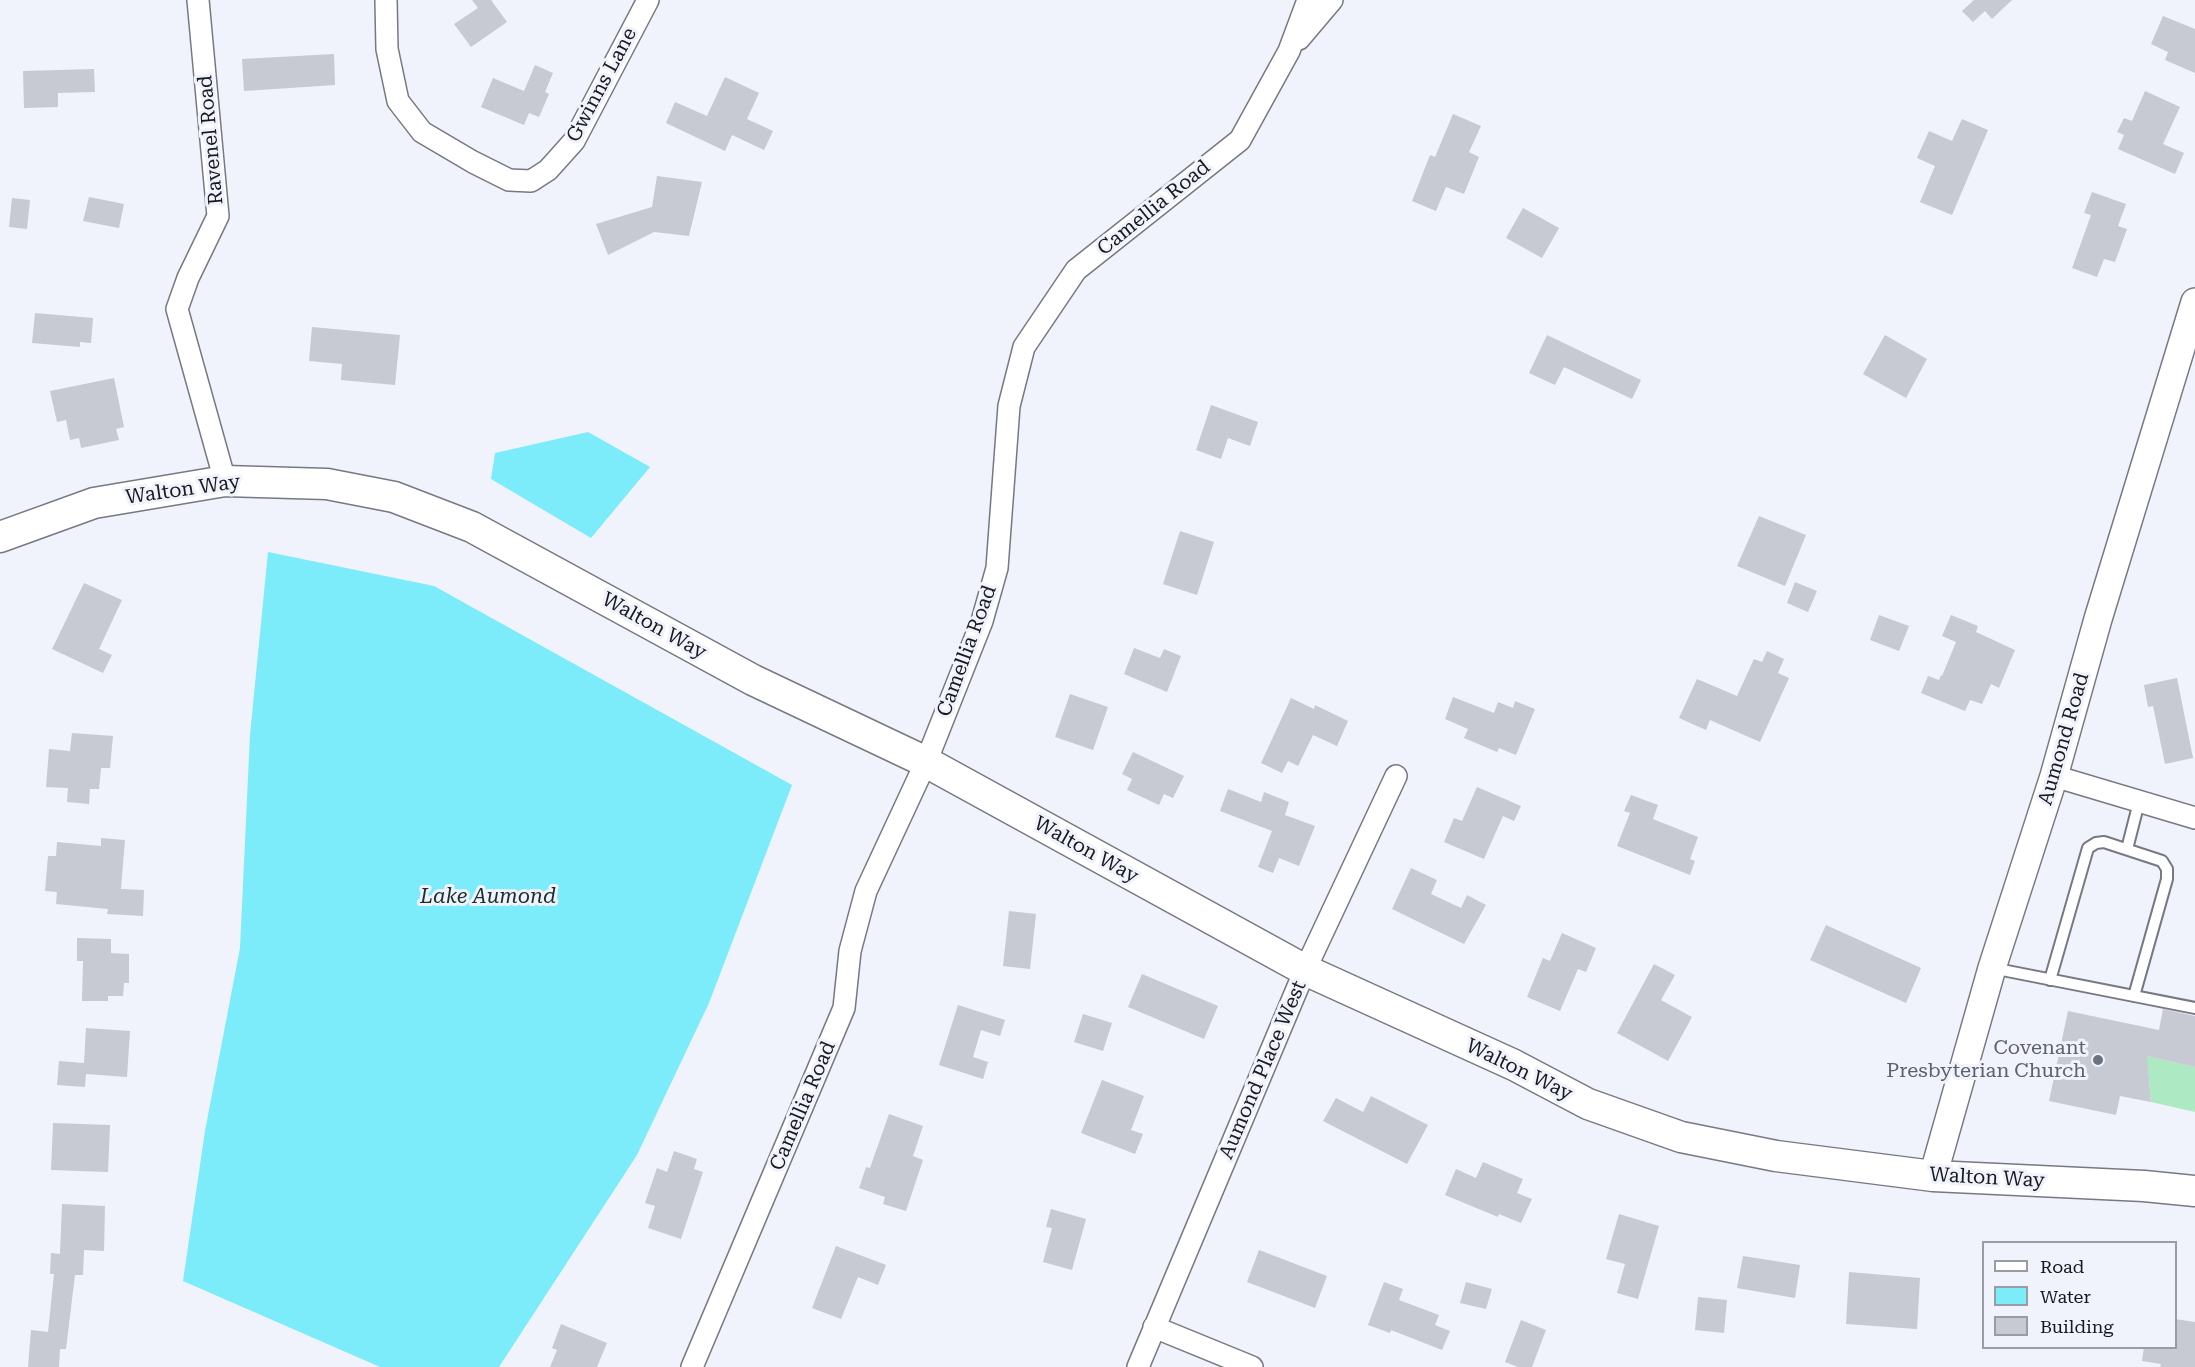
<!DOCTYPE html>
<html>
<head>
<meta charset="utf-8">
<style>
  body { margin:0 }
  #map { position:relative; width:2195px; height:1367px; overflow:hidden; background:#f0f2fc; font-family:"Roboto Serif",serif }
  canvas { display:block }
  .legend { position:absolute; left:1982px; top:1241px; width:195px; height:108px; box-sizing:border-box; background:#f0f2fc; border:2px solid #9a9ba3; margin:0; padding:8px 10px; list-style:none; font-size:18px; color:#18191d }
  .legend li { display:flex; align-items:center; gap:12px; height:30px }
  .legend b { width:30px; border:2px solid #9a9ba3 }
</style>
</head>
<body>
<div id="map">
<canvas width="2195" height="1367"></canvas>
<ul class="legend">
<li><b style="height:8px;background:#fff"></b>Road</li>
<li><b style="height:16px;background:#7cebfa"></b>Water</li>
<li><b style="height:16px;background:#c7c9d3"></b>Building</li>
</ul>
</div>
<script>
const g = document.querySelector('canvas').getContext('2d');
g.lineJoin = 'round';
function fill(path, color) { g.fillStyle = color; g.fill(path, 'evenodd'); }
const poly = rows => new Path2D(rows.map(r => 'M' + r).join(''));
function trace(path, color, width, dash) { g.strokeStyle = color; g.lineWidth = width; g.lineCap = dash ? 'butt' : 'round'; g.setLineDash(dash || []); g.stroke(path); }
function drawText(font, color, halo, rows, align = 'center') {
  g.font = font + ' "Roboto Serif",serif'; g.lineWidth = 6; g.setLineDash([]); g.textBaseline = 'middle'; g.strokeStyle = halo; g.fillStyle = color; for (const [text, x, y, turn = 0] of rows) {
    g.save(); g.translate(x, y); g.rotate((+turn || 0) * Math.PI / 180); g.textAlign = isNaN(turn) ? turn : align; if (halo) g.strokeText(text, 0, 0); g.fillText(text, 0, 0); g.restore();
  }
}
fill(poly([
  [2139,1054,2195,1067,2195,1112,2151,1102,2148,1069,2137,1066]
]), '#adeac4');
fill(poly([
  [588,432,650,467,591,538,491,479,495,453],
  [268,552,434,586,792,785,709,1003,637,1155,499,1367,380,1367,183,1281,205,1131,240,948,250,735]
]), '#7cebfa');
fill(poly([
  [472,0,491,0,507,22,471,47,454,24,478,8],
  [1974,0,2012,0,1992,19,1985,11,1973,22,1962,11],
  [2163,16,2195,29,2195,73,2165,60,2168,52,2151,44],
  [334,54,335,85,244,91,242,59],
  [535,65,553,73,545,92,549,94,539,117,529,113,524,125,481,107,493,78,524,91],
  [94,69,95,92,58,93,58,107,24,108,23,71],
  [725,77,759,93,747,119,773,131,764,150,732,135,725,151,666,123,675,102,707,116],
  [2145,91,2180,107,2163,144,2184,153,2175,174,2118,149,2124,135,2117,132,2124,118,2132,121],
  [1453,114,1481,126,1469,152,1479,157,1464,194,1446,187,1436,211,1412,201,1430,155,1435,157],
  [1962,119,1988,130,1952,215,1920,202,1935,166,1917,158,1929,131,1952,141],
  [657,176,702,182,689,236,654,232,608,255,596,224,652,207],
  [2092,192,2126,204,2118,226,2127,229,2115,262,2104,259,2097,277,2072,268,2091,215,2084,213],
  [89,197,124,204,119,228,83,221],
  [12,198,30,200,27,229,9,227],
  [1523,208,1559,228,1542,258,1506,238],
  [35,313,93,318,91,343,80,342,80,347,32,343],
  [312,327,400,335,395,385,341,380,342,364,309,361],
  [1547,335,1641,380,1632,399,1564,367,1555,385,1529,373],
  [1885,335,1927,359,1906,398,1863,374],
  [114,378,124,427,116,429,119,440,81,448,79,438,70,440,66,420,57,422,50,391],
  [1211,405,1258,422,1250,446,1228,438,1221,459,1196,450],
  [1759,516,1806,535,1785,586,1737,566],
  [1180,531,1214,542,1197,595,1163,584],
  [1795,582,1817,591,1808,612,1787,603],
  [84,583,122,600,99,649,112,655,103,673,52,649],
  [1879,615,1909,626,1899,651,1870,640],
  [1951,615,1978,626,1976,632,2015,650,1999,688,1991,684,1982,704,1970,700,1965,711,1921,693,1928,676,1939,680,1941,675,1942,676,1956,642,1942,636],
  [1134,648,1160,658,1164,649,1181,656,1167,692,1124,674],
  [1767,651,1784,659,1778,673,1789,678,1760,742,1710,720,1706,730,1679,718,1697,679,1737,696,1754,659,1762,662],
  [2177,678,2193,758,2165,764,2153,706,2148,707,2144,685],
  [1070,694,1108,707,1093,750,1055,737],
  [1453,697,1494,713,1498,702,1513,708,1515,701,1535,709,1516,755,1499,748,1497,752,1464,738,1468,729,1445,719],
  [1291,698,1314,709,1315,705,1348,721,1337,746,1313,735,1298,766,1288,761,1282,773,1261,763],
  [72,733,113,736,110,768,101,768,99,789,90,789,89,804,67,802,68,788,46,787,49,749,70,751],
  [1133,752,1184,776,1173,798,1164,794,1159,805,1127,790,1132,779,1122,774],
  [1477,787,1521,806,1514,821,1503,816,1484,859,1444,842,1454,818,1462,821],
  [1228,789,1261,802,1264,792,1289,802,1285,815,1315,826,1299,866,1279,858,1273,873,1258,867,1272,831,1220,811],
  [1631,795,1658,805,1653,819,1698,837,1690,859,1695,861,1690,875,1617,846,1630,813,1624,811],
  [101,838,125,840,121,889,144,890,143,916,107,914,108,909,56,904,57,892,45,891,48,856,56,856,57,842,101,846],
  [1411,868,1437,880,1431,894,1461,908,1467,895,1486,905,1464,944,1392,909],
  [1009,911,1036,914,1030,969,1003,966],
  [1826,925,1921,968,1906,1003,1810,960],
  [1562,933,1596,948,1586,972,1578,969,1560,1011,1527,997,1543,958,1550,961],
  [77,938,111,939,111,953,129,954,129,983,124,983,123,996,108,996,108,1001,82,1001,83,961,77,961],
  [1654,964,1675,975,1661,1000,1692,1017,1668,1061,1617,1033],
  [1142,974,1218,1006,1204,1039,1128,1007],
  [958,1005,1005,1020,1000,1036,981,1030,973,1057,988,1062,983,1079,939,1065],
  [2163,1009,2195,1016,2195,1067,2147,1056,2151,1102,2120,1096,2116,1115,2049,1101,2068,1011,2159,1030],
  [1083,1014,1112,1023,1103,1051,1074,1042],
  [86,1028,130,1031,127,1077,86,1074,85,1087,57,1085,59,1061,84,1063],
  [1102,1080,1144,1096,1131,1130,1143,1134,1135,1154,1081,1133],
  [1371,1096,1428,1125,1407,1164,1323,1121,1336,1098,1363,1112],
  [889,1114,923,1126,913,1156,923,1160,906,1211,883,1204,885,1197,859,1188,866,1167,870,1168],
  [53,1123,110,1125,108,1172,51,1170],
  [674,1151,697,1159,694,1169,703,1172,681,1239,648,1228,655,1206,645,1203,657,1168,667,1172],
  [1483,1162,1523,1179,1517,1193,1532,1199,1521,1223,1499,1214,1498,1217,1445,1195,1456,1169,1476,1178],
  [62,1204,105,1206,104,1251,84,1250,83,1275,75,1275,66,1349,60,1349,59,1367,28,1367,31,1330,48,1332,54,1274,50,1274,51,1253,60,1254],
  [1051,1209,1086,1219,1072,1270,1043,1262,1052,1228,1046,1227],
  [1619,1214,1659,1226,1638,1299,1617,1293,1625,1264,1606,1259],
  [836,1246,886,1265,878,1285,858,1277,841,1319,812,1308],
  [1259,1250,1327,1276,1315,1308,1247,1282],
  [1743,1256,1800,1265,1795,1298,1737,1288],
  [1849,1272,1920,1278,1917,1329,1846,1324],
  [1384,1282,1403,1289,1399,1300,1439,1315,1435,1325,1450,1331,1442,1350,1391,1330,1390,1333,1368,1325],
  [1466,1282,1492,1289,1486,1309,1460,1303],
  [1698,1297,1727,1300,1724,1333,1695,1330],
  [2175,1319,2195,1322,2195,1367,2160,1367,2161,1364,2142,1361,2144,1347,2175,1347],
  [1521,1320,1546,1330,1532,1367,1518,1367,1505,1362],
  [561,1324,607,1343,597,1367,550,1367,557,1350,552,1348]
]), '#c7c9d3');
const service = poly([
  [2127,849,2139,802],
  [1992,968,2195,1008],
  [2050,980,2088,848,2096,843,2104,842,2162,861,2167,869,2167,879,2134,996]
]);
const minor = poly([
  [198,0,218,216,188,278,177,309,225,481],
  [386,0,387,49,398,101,422,132,473,162,509,180,531,181,548,170,574,141,648,0],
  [1299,39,1332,0],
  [2054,776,2195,818],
  [1154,1327,1252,1367],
  [692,1367,844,1008,850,951,866,891,926,762,982,621,997,568,1009,406,1024,347,1076,270,1240,140,1289,51,1308,0],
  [1138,1367,1305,970,1396,776]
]);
const tertiary = poly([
  [1933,1176,1992,968,2054,776,2098,619,2195,302]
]);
const secondary = poly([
  [0,537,94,503,225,481,327,484,394,497,472,527,753,680,926,762,1305,970,1514,1065,1588,1104,1681,1137,1776,1156,1933,1176,2144,1186,2195,1191]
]);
trace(service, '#777982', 14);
trace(minor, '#777982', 24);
trace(tertiary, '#777982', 30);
trace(secondary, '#777982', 33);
trace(service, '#fff', 10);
trace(minor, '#fff', 21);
trace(tertiary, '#fff', 27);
trace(secondary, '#fff', 30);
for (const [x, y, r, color] of [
  [2098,1060,6,"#6b7280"]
]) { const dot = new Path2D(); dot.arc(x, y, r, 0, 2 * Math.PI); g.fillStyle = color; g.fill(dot); trace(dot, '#f0f2fc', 2); }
drawText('20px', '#18191d', '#f0f2fc', [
  ["Gwinns Lane",602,85,-62],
  ["Ravenel Road",211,140,-95],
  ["Camellia Road",1154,208,-39],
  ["Walton Way",183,490,-8],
  ["Walton Way",654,626,29],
  ["Camellia Road",967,651,-70],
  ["Aumond Road",2064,739,-74],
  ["Walton Way",1086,850,29],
  ["Aumond Place West",1263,1070,-67],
  ["Walton Way",1519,1070,26],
  ["Camellia Road",803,1106,-67],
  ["Walton Way",1987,1178,3]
]);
drawText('20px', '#5b616d', '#f0f2fc', [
  ["Covenant",2086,1048],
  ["Presbyterian Church",2086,1071]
], 'right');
drawText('italic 21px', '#1a2f32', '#f0f2fc', [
  ["Lake Aumond",488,897]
]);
</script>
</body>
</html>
